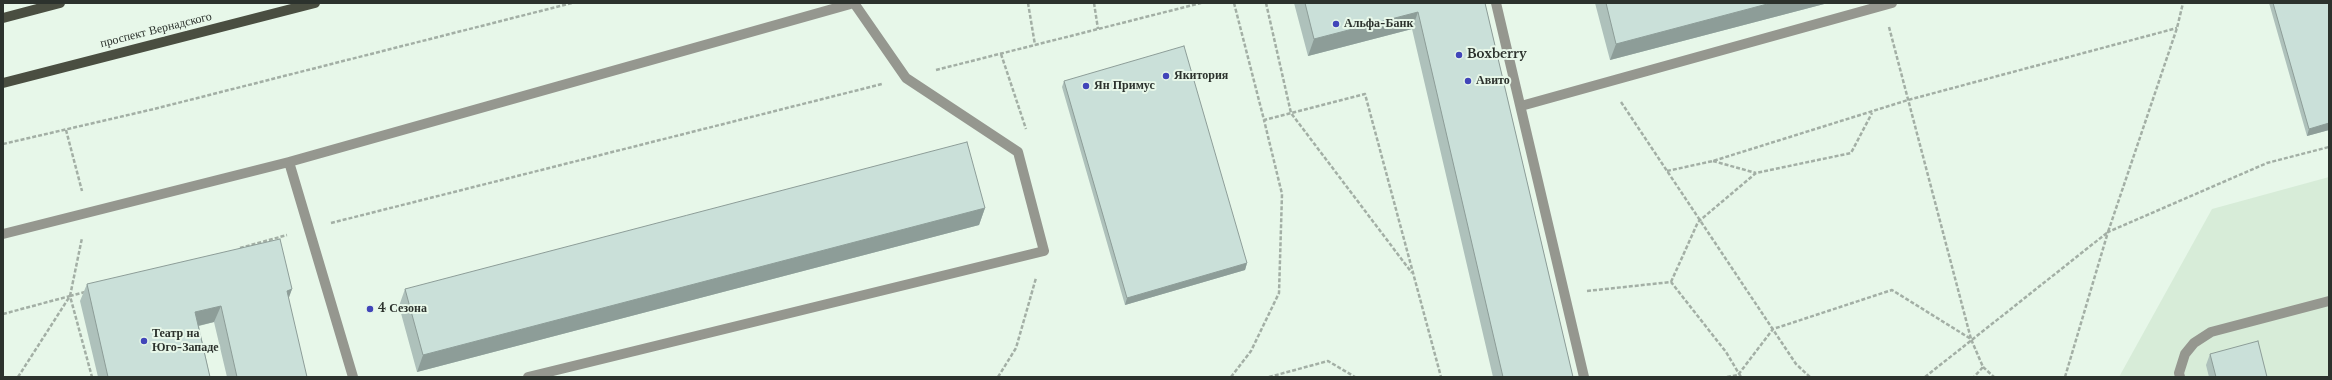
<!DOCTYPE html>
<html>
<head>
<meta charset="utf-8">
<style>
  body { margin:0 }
  #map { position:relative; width:2332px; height:380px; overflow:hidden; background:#e7f7e9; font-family:"Libre Baskerville",serif }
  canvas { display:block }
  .frame { position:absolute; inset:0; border:4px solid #2c322d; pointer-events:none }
</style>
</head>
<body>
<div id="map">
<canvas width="2332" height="380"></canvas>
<div class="frame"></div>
</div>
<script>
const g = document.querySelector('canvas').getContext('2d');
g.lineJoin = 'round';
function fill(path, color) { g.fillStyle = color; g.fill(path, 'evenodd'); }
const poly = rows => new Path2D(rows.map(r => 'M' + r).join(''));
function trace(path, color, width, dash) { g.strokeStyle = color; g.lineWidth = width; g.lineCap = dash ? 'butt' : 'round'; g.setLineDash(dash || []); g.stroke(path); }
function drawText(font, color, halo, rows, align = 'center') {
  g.font = font + ' "Libre Baskerville",serif'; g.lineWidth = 4; g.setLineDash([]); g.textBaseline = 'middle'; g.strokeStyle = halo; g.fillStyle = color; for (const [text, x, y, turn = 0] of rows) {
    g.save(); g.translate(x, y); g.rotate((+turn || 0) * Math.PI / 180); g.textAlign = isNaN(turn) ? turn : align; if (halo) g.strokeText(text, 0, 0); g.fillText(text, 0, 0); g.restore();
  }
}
fill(poly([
  [2329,177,2329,377,2119,377,2212,209]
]), '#d7ecd8');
trace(poly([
  [1028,3,1035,45],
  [1094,3,1098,29],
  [1234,3,1264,120,1365,94,1441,377],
  [1266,3,1291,113,1412,273],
  [1889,27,1971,339],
  [1001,54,1026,129],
  [936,70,1201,3],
  [1621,102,1796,364,1810,377],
  [66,130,82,191],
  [3,144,154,109,572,3],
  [1713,161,1756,173],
  [1667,171,1713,161,1908,100,2177,28],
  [331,223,882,84],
  [240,248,287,235],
  [1671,282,1698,222,1756,173,1851,153,1872,113],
  [1587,291,1671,282,1726,352,1741,377],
  [70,296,82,238],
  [3,314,70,296,92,377],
  [1983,367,1994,377],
  [18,377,70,296,85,292],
  [998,377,1016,348,1036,278],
  [1231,377,1251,351,1279,293,1282,194,1264,120],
  [1269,377,1328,361,1355,377],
  [1727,377,1738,375,1773,329,1892,290,1971,339,1983,367,1974,377],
  [1925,377,2108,232,2177,28,2183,3],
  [2065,377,2108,232,2267,163,2329,147]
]), '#a3afa5', 2.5, [4, 2]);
trace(poly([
  [1496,3,1584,377],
  [1521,106,1892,3],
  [289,162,353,377],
  [3,234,289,162,854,3],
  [528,377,1044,251,1018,152,906,78,854,3],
  [2180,377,2179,373,2185,354,2194,343,2211,332,2329,301]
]), '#95978f', 10);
trace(poly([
  [3,18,60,3],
  [3,83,315,3]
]), '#4a4e41', 10);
fill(poly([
  [1294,3,1485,3,1573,377,1493,377,1412,29,1308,56],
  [1595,3,1828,3,1610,60],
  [2269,3,2329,3,2329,130,2307,136],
  [1064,81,1247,263,1245,270,1125,305,1062,87],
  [985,208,979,225,417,372,399,306,405,289],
  [87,284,292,289,288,298,307,377,227,377,214,322,199,326,210,377,98,377,80,301],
  [2210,354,2267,377,2209,377,2206,365]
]), '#aec1bb');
fill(poly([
  [1771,3,1828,3,1610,60,1616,44],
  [1418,12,1412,29,1308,56,1314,39],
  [2329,123,2329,130,2307,136,2309,129],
  [985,208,979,225,417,372,423,355],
  [1247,263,1245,270,1125,305,1127,298],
  [292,289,286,306,287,291],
  [221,306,214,322,189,328,195,312]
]), '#8d9d98');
const building = poly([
  [1305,3,1485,3,1573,377,1503,377,1418,12,1314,39,1305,3],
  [1606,3,1771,3,1616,44,1606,3],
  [2273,3,2329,3,2329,123,2309,129,2273,3],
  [1184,46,1247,263,1127,298,1064,81,1184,46],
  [967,142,985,208,423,355,405,289,967,142],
  [280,239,292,289,287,291,307,377,237,377,221,306,195,312,210,377,108,377,87,284,280,239],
  [2258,341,2267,377,2216,377,2210,354,2258,341]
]);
fill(building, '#cae0d9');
trace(building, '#8d9d98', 1);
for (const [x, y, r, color] of [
  [1336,24,4,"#4145b9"],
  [1459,55,4,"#4145b9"],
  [1166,76,4,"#4145b9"],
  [1468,81,4,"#4145b9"],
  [1086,86,4,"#4145b9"],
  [370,309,4,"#4145b9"],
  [144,341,4,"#4145b9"]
]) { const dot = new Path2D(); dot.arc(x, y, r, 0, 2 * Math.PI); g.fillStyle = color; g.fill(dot); trace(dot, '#e7f7e9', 1.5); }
drawText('bold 12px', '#2c322d', '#e7f7e9', [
  ["Альфа-Банк",1344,24],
  ["Boxberry",1467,55],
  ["Якитория",1174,76],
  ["Авито",1476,81],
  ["Ян Примус",1094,86],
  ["4 Сезона",378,309],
  ["Театр на",152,334],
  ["Юго-Западе",152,348]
], 'left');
drawText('12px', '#2c322d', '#e7f7e9', [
  ["проспект Вернадского",156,30,-14]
]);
</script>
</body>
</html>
